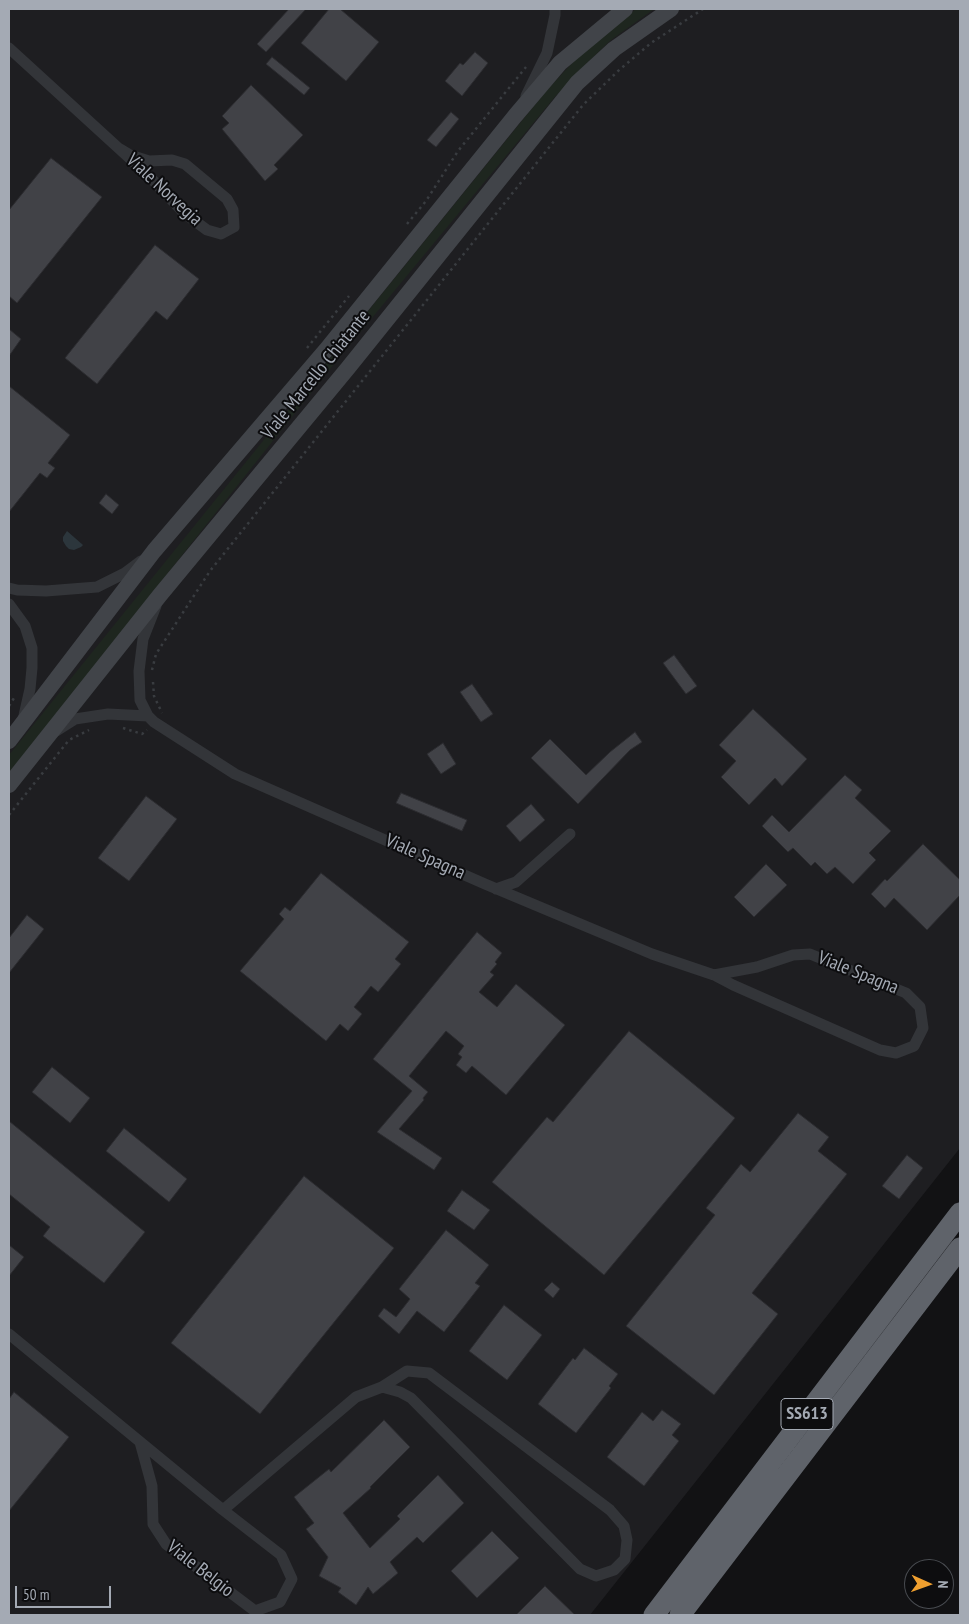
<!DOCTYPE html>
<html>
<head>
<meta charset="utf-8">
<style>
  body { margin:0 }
  #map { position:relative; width:969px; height:1624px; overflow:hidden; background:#121214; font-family:"PT Sans Narrow",sans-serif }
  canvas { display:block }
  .frame { position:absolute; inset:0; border:10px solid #a4aab4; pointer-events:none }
  .north { position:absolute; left:904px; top:1559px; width:50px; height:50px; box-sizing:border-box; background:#0d0d0f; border:1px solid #494c51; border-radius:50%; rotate:92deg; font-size:14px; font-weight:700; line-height:20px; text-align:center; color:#a4aab4 }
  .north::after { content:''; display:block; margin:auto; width:18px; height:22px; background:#ef9f2f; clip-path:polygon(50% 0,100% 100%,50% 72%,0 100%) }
  .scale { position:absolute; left:15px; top:1586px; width:96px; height:22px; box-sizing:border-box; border:2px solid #a4aab4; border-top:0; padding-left:6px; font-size:15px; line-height:18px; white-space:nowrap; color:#a4aab4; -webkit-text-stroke:4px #0d0d0f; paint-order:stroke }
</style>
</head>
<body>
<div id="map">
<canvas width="969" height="1624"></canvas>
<div class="frame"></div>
<div class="north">N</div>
<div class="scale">50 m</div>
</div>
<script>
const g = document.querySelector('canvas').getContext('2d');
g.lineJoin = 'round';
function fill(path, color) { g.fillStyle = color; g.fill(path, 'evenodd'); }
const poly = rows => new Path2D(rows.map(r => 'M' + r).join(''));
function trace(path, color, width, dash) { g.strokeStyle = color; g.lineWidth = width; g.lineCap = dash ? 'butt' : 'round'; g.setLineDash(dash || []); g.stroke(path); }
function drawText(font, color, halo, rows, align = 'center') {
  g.font = font + ' "PT Sans Narrow",sans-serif'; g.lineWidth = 4; g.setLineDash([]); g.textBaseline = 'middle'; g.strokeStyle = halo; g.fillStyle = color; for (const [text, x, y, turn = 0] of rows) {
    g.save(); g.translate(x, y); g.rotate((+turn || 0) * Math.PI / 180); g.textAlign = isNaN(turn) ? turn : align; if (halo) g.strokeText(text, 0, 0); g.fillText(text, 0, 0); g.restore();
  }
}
fill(poly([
  [9,9,960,9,960,1148,590,1615,9,1615]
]), '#1e1e21');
fill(poly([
  [636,9,654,9,611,40,586,64,554,98,338,359,9,773,9,755,546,91,577,58]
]), '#1e261f');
fill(poly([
  [67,531,83,545,81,547,74,550,69,549,66,546,63,541,63,537]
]), '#2c363c');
const building = poly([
  [289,9,306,9,266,52,257,44,289,9],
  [329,9,340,9,379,42,346,81,301,43,329,9],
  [475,52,488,63,462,96,445,81,460,63,463,65,475,52],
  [272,57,310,88,304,95,266,64,272,57],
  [251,85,303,135,274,165,278,169,265,181,222,129,229,123,222,116,251,85],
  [451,112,459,119,436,147,427,140,451,112],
  [51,158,102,197,17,303,9,296,9,210,51,158],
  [155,245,199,279,167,320,156,311,97,384,65,358,155,245],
  [9,329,21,339,9,356,9,329],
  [9,386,70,435,48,463,55,468,47,478,40,473,9,512,9,386],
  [106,494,119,505,112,514,99,503,106,494],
  [674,655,697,686,686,694,663,663,674,655],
  [472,684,493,714,481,722,460,692,472,684],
  [753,709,807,759,782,786,775,778,749,805,721,777,736,761,719,745,753,709],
  [635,732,642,742,630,750,578,804,531,758,550,739,586,775,610,752,635,732],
  [443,743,456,764,441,774,427,754,443,743],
  [845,775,862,790,855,798,891,831,869,853,876,860,853,884,835,867,827,874,815,862,811,866,793,848,788,852,762,826,772,815,789,832,845,775],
  [401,793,467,820,462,831,396,803,401,793],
  [146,796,177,819,129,881,98,858,146,796],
  [531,804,545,820,520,842,506,826,531,804],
  [923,844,960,880,960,895,927,930,894,898,885,908,871,894,885,879,887,881,923,844],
  [766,864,787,885,754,917,734,897,766,864],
  [321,873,409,942,395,959,401,964,378,992,371,986,354,1007,362,1014,348,1031,340,1024,326,1041,240,971,284,919,279,914,285,907,290,911,321,873],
  [27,915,44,929,9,973,9,938,27,915],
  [477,932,502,953,495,962,497,964,490,972,494,975,479,992,497,1007,516,984,565,1025,506,1095,472,1066,466,1073,456,1065,462,1057,458,1054,464,1046,446,1031,409,1076,428,1092,423,1098,424,1100,399,1129,442,1158,434,1170,377,1132,412,1091,373,1059,477,932],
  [629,1031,735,1118,604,1275,492,1182,547,1117,553,1122,629,1031],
  [52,1067,90,1098,70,1123,32,1092,52,1067],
  [798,1113,829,1137,818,1151,847,1174,752,1293,778,1314,714,1395,626,1326,715,1215,706,1208,741,1164,750,1172,798,1113],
  [9,1121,145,1232,104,1283,43,1236,50,1227,9,1194,9,1121],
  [124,1128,187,1179,169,1202,106,1151,124,1128],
  [907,1155,923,1168,899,1199,882,1186,907,1155],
  [304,1176,394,1248,260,1414,171,1343,304,1176],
  [462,1190,490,1210,474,1230,447,1211,462,1190],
  [446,1230,489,1265,475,1283,480,1286,444,1332,417,1311,399,1334,378,1316,384,1308,396,1317,410,1299,399,1289,446,1230],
  [9,1245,24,1257,9,1276,9,1245],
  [552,1282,560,1289,553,1298,544,1290,552,1282],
  [504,1305,542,1335,507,1380,469,1351,504,1305],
  [584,1348,618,1374,609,1386,611,1388,576,1433,538,1404,573,1358,575,1360,584,1348],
  [14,1392,69,1437,9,1511,9,1399,14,1392],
  [662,1410,681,1424,672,1435,679,1441,644,1486,607,1457,642,1412,653,1421,662,1410],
  [384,1420,410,1447,370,1487,371,1488,343,1513,370,1548,400,1519,397,1516,438,1475,464,1503,423,1543,417,1537,390,1562,398,1573,373,1594,368,1587,356,1605,338,1592,341,1588,319,1576,328,1557,306,1529,314,1523,294,1497,329,1469,331,1472,384,1420],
  [492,1531,519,1558,477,1598,451,1571,492,1531],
  [545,1586,575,1615,516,1615,545,1586]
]);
fill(building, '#414247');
trace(building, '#2c2c30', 1);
trace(poly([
  [407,224,426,201,458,151,526,67],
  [307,348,349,296],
  [152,670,156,654,210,571,583,105,618,71,651,43,703,9],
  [153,682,154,696,162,713],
  [9,706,16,695],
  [123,728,142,734,147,730],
  [9,815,69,740,89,730]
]), '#393c40', 2.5, [2.5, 4]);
trace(poly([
  [9,48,149,176,184,213,207,230,221,234,234,227,233,210,227,199,185,164,172,160,149,161,130,155,120,149],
  [526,96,547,53,555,15,555,9],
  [9,588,17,590,46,591,97,587,125,573,141,561],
  [9,604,25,626,32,648,32,668,30,689,23,720],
  [156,606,143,639,139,671,140,700,148,716,154,722,235,774,485,884,652,954,714,975,733,985,880,1050,896,1053,914,1046,923,1028,920,1007,906,993,810,954,793,955,757,967,714,975],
  [56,731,75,719,108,714,148,716],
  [496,889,516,882,570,834],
  [9,1334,223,1510,281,1555,292,1579,280,1602,255,1611,166,1544,153,1524,152,1486,140,1442],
  [223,1510,356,1397,382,1387,400,1392,411,1398,580,1569,596,1576,614,1570,625,1559,627,1540,624,1526,610,1510,429,1373,407,1371,382,1387]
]), '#333539', 11);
trace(poly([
  [9,741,154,551,326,350,515,116,560,63,625,9],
  [9,785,160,595,348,368,577,83,614,49,671,9]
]), '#414449', 16);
trace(poly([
  [654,1615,960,1213],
  [680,1615,960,1248]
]), '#5f636a', 21);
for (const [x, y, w] of [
  [807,1414,52]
]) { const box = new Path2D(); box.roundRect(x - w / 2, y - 15.5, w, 31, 4); g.fillStyle = '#0d0d0f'; g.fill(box); trace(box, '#a4aab4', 1); }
drawText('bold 18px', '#a4aab4', null, [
  ["SS613",807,1414]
]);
drawText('19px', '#a4aab4', '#0d0d0f', [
  ["Viale Norvegia",164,190,43],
  ["Viale Marcello Chiatante",316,375,-51],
  ["Viale Spagna",425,857,24],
  ["Viale Spagna",858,973,22],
  ["Viale Belgio",200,1569,38]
]);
</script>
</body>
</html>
